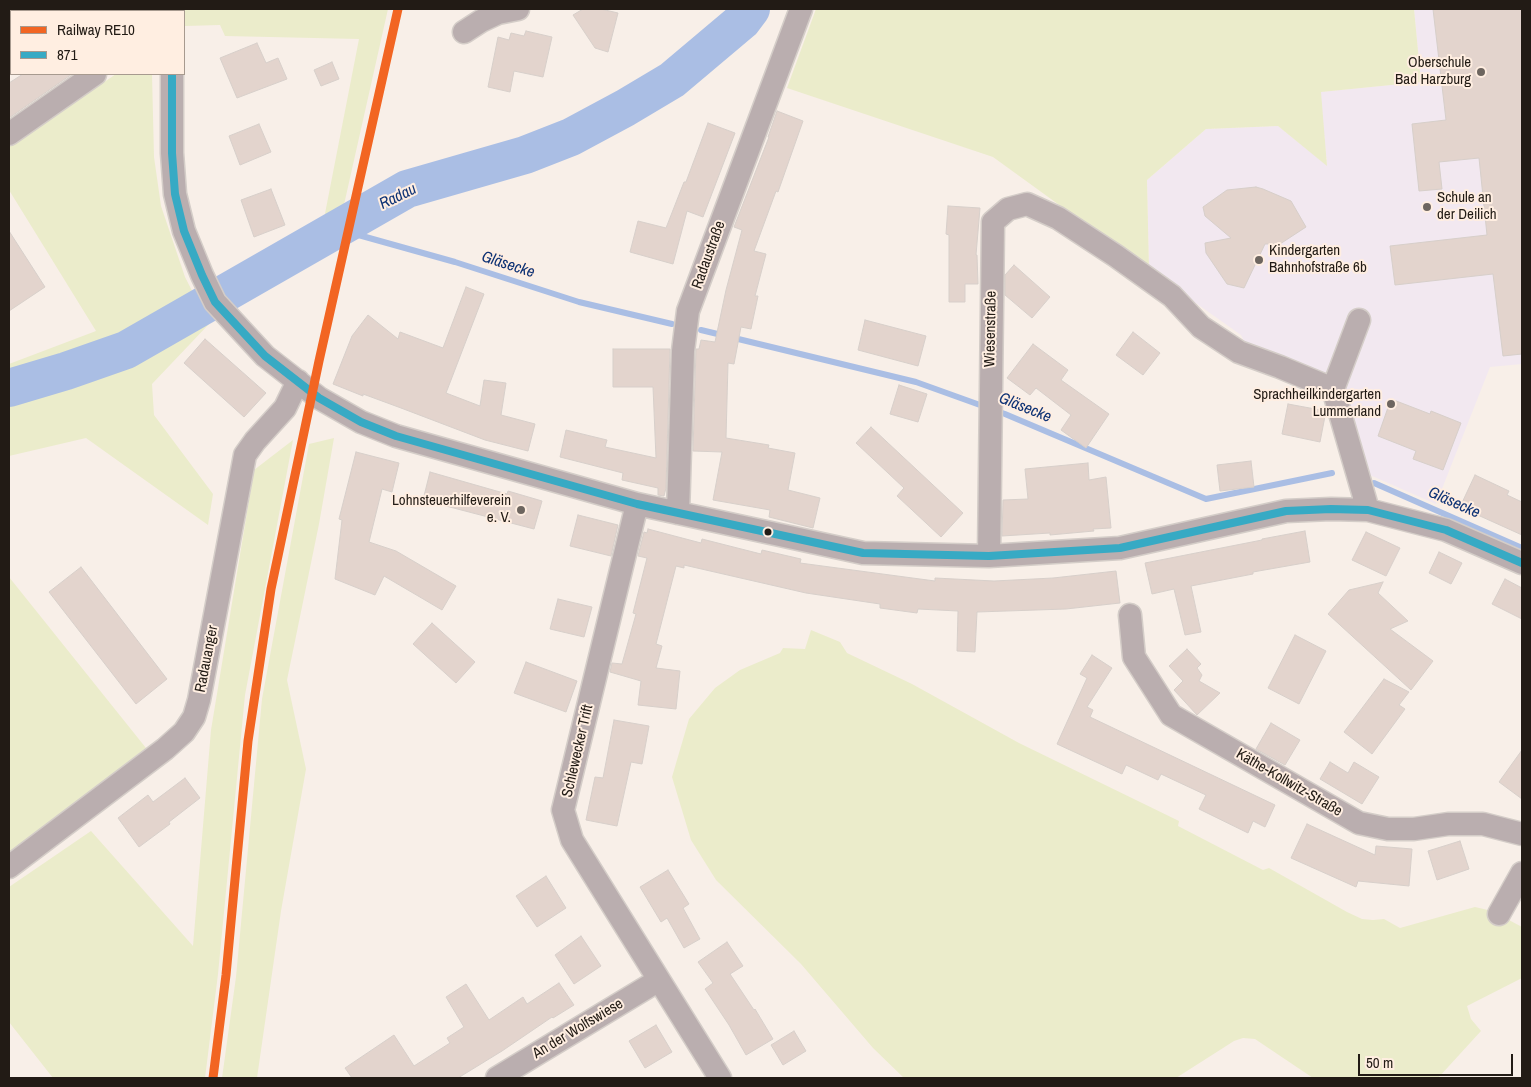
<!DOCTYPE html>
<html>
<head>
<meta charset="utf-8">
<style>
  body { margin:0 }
  #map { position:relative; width:1531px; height:1087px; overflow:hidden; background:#f8efe8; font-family:"Archivo Narrow",sans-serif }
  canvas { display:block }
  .frame { position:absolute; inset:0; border:10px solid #221b15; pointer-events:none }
  .legend { position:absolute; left:10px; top:10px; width:175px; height:65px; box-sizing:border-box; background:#ffeee1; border:1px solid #a79a8f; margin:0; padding:6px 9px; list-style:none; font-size:15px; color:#221b15 }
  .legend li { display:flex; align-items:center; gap:10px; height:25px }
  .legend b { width:25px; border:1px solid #a79a8f }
  .scale { position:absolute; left:1358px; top:1054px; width:155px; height:22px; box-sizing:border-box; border:2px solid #221b15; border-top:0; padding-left:6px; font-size:15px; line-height:18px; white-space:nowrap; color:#221b15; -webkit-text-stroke:4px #ffeee1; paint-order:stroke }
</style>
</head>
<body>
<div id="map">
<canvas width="1531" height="1087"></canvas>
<div class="frame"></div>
<ul class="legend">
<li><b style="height:6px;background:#f26522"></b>Railway RE10</li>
<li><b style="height:6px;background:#37aac4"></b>871</li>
</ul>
<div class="scale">50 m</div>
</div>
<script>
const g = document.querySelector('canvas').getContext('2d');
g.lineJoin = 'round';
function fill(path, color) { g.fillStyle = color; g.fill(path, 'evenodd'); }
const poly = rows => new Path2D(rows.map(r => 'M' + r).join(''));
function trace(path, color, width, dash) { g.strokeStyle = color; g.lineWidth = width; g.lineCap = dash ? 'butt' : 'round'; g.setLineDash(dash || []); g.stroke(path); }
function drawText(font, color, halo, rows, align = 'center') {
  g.font = font + ' "Archivo Narrow",sans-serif'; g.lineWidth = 4; g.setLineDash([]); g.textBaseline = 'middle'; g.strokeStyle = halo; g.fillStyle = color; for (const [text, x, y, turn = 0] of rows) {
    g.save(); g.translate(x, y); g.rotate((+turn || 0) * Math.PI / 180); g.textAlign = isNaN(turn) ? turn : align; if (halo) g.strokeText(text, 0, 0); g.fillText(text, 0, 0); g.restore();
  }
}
fill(poly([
  [1414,9,1522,9,1522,364,1490,367,1436,504,1363,472,1339,389,1247,347,1241,335,1149,270,1147,180,1206,129,1278,126,1327,165,1320,92,1421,82]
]), '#f2e8f0');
fill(poly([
  [185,9,388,9,341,218,322,229,359,39,225,36,220,25,185,26],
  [816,9,1414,9,1421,82,1321,92,1327,166,1278,126,1206,129,1147,180,1149,270,993,157,787,88],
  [116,74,152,74,154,157,161,206,185,277,209,324,152,384,154,415,213,494,208,525,86,438,9,456,9,364,96,331,9,190,9,147],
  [334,438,319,524,287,680,306,769,281,911,257,1078,222,1078,236,977,262,699,309,444],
  [293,440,245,695,218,974,205,1078,53,1078,9,1022,9,887,91,831,193,946,211,730,254,470],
  [9,577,146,748,9,854],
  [811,630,840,642,847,653,912,684,1019,743,1179,821,1178,826,1263,870,1269,868,1347,912,1362,919,1373,920,1384,919,1400,928,1475,907,1492,911,1522,927,1522,978,1467,1006,1471,1019,1481,1031,1438,1078,1313,1078,1255,1039,1243,1038,1234,1041,1176,1078,904,1078,873,1048,801,964,716,880,691,840,672,777,689,719,715,688,740,670,780,653,783,648,805,649]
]), '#ebeccb');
trace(poly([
  [337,229,455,262,579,302,672,324],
  [701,330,916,382,1005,414,1206,499,1332,473],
  [1374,483,1522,548]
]), '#aabee4', 6);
trace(poly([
  [9,388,66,371,126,350,407,189,525,155,571,137,625,108,672,80,742,21,751,9]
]), '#aabee4', 38);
const building = poly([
  [583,9,601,9,618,13,608,52,595,48,573,15,583,9],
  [1433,9,1522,9,1522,354,1503,356,1493,274,1395,285,1390,246,1487,235,1479,158,1439,162,1442,189,1419,191,1412,124,1446,120,1433,9],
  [526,31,552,37,543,77,514,71,510,92,488,87,498,37,509,40,511,33,524,36,526,31],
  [257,43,266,63,278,58,287,79,237,98,220,58,257,43],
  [332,62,339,79,321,86,314,70,332,62],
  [23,74,72,74,9,118,9,83,23,74],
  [777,111,803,121,778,192,776,191,754,251,766,254,755,296,758,296,751,329,741,327,734,364,728,363,726,438,769,445,768,448,795,453,788,490,820,498,813,528,769,517,770,510,713,500,722,452,693,451,696,349,699,349,701,340,715,342,726,290,742,230,734,227,769,137,768,137,777,111],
  [708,123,735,133,703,217,687,211,673,264,630,252,638,221,666,228,684,182,686,182,708,123],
  [259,124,271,152,240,165,229,136,259,124],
  [1256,187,1263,189,1291,201,1306,227,1280,244,1265,244,1244,288,1227,284,1206,253,1205,243,1231,238,1205,216,1203,207,1227,190,1256,187],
  [271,189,285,225,254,237,241,200,271,189],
  [948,206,980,208,976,255,977,255,978,284,965,284,965,302,949,302,949,235,946,234,948,206],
  [9,231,45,287,9,311,9,231],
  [1014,265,1050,297,1032,318,1005,295,1005,275,1014,265],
  [466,287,484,294,446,393,480,406,484,380,506,383,501,415,535,424,528,451,485,440,401,408,363,394,363,396,333,384,352,336,368,315,398,339,400,332,443,348,466,287],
  [865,320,926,336,918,366,858,350,865,320],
  [1133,332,1160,353,1143,375,1116,355,1133,332],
  [205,339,266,393,244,417,184,363,205,339],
  [1033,344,1068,370,1061,380,1109,414,1086,448,1061,430,1071,415,1036,388,1030,395,1007,378,1033,344],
  [613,349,670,349,666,488,664,496,658,495,658,488,622,480,623,473,560,457,566,430,607,440,605,447,656,458,653,387,613,387,613,349],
  [899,385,927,394,918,422,890,414,899,385],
  [1391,399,1430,414,1431,411,1461,423,1443,470,1413,459,1416,451,1378,436,1391,399],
  [1288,404,1326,411,1320,442,1282,434,1288,404],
  [871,427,963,513,941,537,897,496,904,488,856,443,871,427],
  [356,452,399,463,392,492,382,489,369,542,396,551,456,586,442,610,384,576,375,595,335,579,342,520,339,519,356,452],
  [1251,461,1254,487,1220,491,1217,465,1251,461],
  [1088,463,1089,480,1106,477,1111,528,1093,529,1094,531,1050,535,1050,533,1002,536,1003,500,1028,499,1025,469,1088,463],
  [430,472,507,494,508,491,542,501,534,529,423,500,430,472],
  [1475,475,1509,491,1507,495,1522,502,1522,535,1460,507,1475,475],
  [578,515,618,525,611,556,570,546,578,515],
  [648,529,701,543,702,539,761,554,762,550,801,559,800,563,935,581,935,578,994,581,1053,578,1116,571,1120,603,1066,609,977,612,975,652,957,651,958,611,918,609,917,613,880,608,880,604,806,593,684,565,684,568,676,566,656,644,662,646,656,668,680,671,676,709,638,705,641,681,610,672,612,663,622,664,636,614,633,613,647,558,638,556,644,532,647,533,648,529],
  [1305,531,1310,562,1253,572,1253,574,1191,586,1201,632,1185,635,1174,589,1152,594,1145,563,1262,540,1262,539,1305,531],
  [1366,532,1400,548,1386,576,1352,560,1366,532],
  [1439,552,1462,563,1451,584,1429,573,1439,552],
  [81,567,167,679,136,704,49,592,81,567],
  [1505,579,1522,588,1522,619,1492,604,1505,579],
  [1383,582,1378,593,1408,621,1390,629,1433,661,1411,690,1328,614,1349,590,1383,582],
  [558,599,592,607,584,637,550,629,558,599],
  [432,623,475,662,456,683,413,644,432,623],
  [1295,635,1326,651,1299,704,1268,688,1295,635],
  [1187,649,1201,664,1197,668,1202,675,1199,681,1220,693,1197,715,1174,690,1183,681,1169,666,1187,649],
  [1092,655,1112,668,1087,707,1093,710,1090,717,1275,805,1265,827,1253,821,1248,833,1199,809,1206,795,1161,774,1158,780,1126,765,1122,774,1057,744,1087,678,1080,674,1092,655],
  [526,662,577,681,566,712,514,693,526,662],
  [1384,679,1409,692,1399,705,1405,709,1372,754,1344,732,1384,679],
  [614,720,649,726,642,764,631,762,617,826,586,820,595,777,603,778,614,720],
  [1271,723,1300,740,1285,765,1256,749,1271,723],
  [1522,750,1522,799,1499,782,1522,750],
  [1330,762,1348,773,1354,762,1379,777,1362,804,1320,779,1330,762],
  [185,778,200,798,169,822,170,824,139,847,118,818,148,795,153,802,185,778],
  [1307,824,1375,855,1376,846,1412,849,1409,886,1358,881,1356,887,1291,858,1307,824],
  [1460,841,1469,869,1437,880,1428,851,1460,841],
  [668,870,689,904,683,908,700,939,684,948,667,918,661,922,640,887,668,870],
  [546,876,566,908,537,927,516,896,546,876],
  [581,936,601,966,574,984,555,955,581,936],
  [727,942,743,966,730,974,754,1010,755,1009,773,1039,746,1055,729,1025,705,989,713,983,698,962,727,942],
  [559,983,574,1005,553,1018,552,1017,502,1051,458,1078,352,1078,345,1068,394,1035,414,1066,450,1043,447,1038,464,1027,446,997,466,984,489,1020,523,997,527,1004,559,983],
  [656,1025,672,1052,645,1068,629,1041,656,1025],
  [794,1031,806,1051,783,1065,771,1045,794,1031]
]);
fill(building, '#e3d4cd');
trace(building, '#d7cfca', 1);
const minor = poly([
  [170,9,171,11],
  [464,32,481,21,498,13,518,9],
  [172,74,172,153,175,194,184,231,202,275,215,302,265,356,319,398,361,422,396,436,637,504,863,553,989,556,1120,548,1286,511,1331,509,1368,510,1446,530,1522,563],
  [9,134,95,74],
  [1359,320,1333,389,1368,510],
  [637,504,563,810,572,840,720,1078],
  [678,513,683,351,688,311,801,9],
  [989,556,993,222,1008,209,1027,204,1058,218,1116,256,1172,296,1201,327,1239,352,1280,367,1333,389],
  [1130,615,1134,657,1171,715,1359,823,1388,829,1414,829,1448,824,1483,824,1522,834],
  [9,867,165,749,184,732,194,717,199,700,245,455,255,441,285,408,298,381],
  [1499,914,1522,873],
  [497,1078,659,980]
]);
trace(minor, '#d4cdc8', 25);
trace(minor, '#baaeaf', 22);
trace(poly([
  [172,74,172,153,175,194,184,231,202,275,215,302,265,356,319,398,361,422,396,436,637,504,863,553,989,556,1120,548,1286,511,1331,509,1368,510,1446,530,1522,563]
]), '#37aac4', 8);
trace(poly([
  [213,1078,226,975,248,741,271,589,319,361,398,9]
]), '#f26522', 9);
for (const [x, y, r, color] of [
  [1481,72,5,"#6d655f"],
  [1427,207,5,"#6d655f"],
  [1259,260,5,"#6d655f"],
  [1391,404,5,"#6d655f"],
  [521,510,5,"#6d655f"],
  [768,532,4.5,"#221b15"]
]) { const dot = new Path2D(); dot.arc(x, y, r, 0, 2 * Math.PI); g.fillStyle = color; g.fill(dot); trace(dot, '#ffeee1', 2); }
drawText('15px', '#221b15', '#ffeee1', [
  ["Oberschule",1471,63],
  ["Bad Harzburg",1471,80],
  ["Schule an",1437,198,"left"],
  ["der Deilich",1437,215,"left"],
  ["Kindergarten",1269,251,"left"],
  ["Bahnhofstraße 6b",1269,268,"left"],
  ["Sprachheilkindergarten",1381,395],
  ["Lummerland",1381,412],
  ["Lohnsteuerhilfeverein",511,501],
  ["e. V.",511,518]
], 'right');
drawText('15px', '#221b15', '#ffeee1', [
  ["Radaustraße",709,255,-70],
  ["Wiesenstraße",991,329,-89],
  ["Radauanger",207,659,-79],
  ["Schlewecker Trift",578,751,-77],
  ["Käthe-Kollwitz-Straße",1289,783,30],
  ["An der Wolfswiese",578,1029,-31]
]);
drawText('italic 16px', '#0f3375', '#ffeee1', [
  ["Radau",398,197,-26],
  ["Gläsecke",508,265,18],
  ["Gläsecke",1025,408,22],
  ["Gläsecke",1454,503,24]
]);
</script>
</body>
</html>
